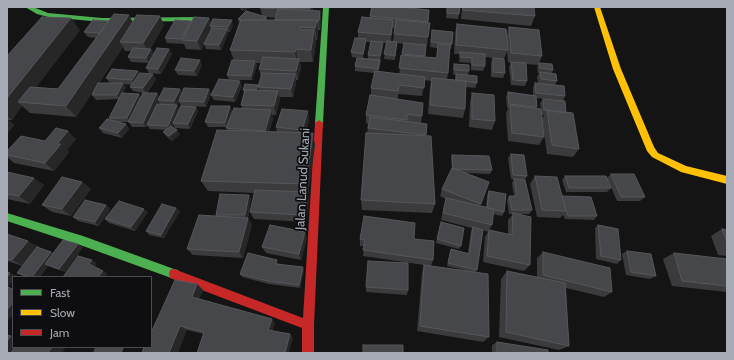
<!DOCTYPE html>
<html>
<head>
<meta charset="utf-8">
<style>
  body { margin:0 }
  #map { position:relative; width:734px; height:360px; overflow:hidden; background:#141414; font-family:Cabin,sans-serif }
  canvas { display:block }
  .frame { position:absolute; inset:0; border:8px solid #a5aab5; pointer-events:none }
  .legend { position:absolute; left:12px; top:276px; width:140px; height:72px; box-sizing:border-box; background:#0e0e10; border:1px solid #4a4c52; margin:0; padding:5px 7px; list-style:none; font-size:12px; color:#a5aab5 }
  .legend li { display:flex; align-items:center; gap:8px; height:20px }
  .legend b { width:20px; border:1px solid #4a4c52 }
</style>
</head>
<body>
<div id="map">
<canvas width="734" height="360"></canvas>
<div class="frame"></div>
<ul class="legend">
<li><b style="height:5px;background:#4caf50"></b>Fast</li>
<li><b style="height:5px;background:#ffc107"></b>Slow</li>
<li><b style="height:5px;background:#c62828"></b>Jam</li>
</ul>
</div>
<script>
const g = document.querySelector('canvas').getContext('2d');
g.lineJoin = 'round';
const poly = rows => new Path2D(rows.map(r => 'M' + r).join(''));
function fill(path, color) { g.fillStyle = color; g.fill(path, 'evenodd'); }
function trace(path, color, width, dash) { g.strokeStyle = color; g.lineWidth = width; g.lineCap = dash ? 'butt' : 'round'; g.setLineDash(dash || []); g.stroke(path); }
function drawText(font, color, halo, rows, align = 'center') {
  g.font = font + ' Cabin,sans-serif'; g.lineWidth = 3.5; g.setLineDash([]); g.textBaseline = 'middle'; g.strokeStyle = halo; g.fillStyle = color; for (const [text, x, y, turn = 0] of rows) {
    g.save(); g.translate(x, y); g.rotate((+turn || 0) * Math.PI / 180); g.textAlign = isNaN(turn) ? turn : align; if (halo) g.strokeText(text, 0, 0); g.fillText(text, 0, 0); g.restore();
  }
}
fill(poly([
  [95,347,124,347,122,353,93,353,95,347]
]), '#48494d');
fill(poly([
  [25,7,33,7,48,13,102,18,200,17,203,19,200,21,102,22,48,17,37,14,25,7],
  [323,7,329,7,323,123,319,126,315,123,323,7],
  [7,213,83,236,174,269,178,270,179,274,178,278,174,279,83,246,7,221,7,213]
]), '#4caf50');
fill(poly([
  [594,7,600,7,621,69,654,147,658,153,686,166,727,176,727,184,681,172,652,157,647,151,613,69,594,7]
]), '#ffc107');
fill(poly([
  [319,120,323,123,314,325,314,353,302,353,302,328,170,278,169,274,170,270,174,269,303,318,315,123,319,120]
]), '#c62828');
fill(poly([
  [239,7,252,7,243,11],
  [313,7,313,10,320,11,321,20,320,30,318,30,318,32,317,40,316,40,316,42,313,62,300,62,301,68,298,80,296,80,296,83,293,97,279,97,280,99,276,115,272,115,273,119,269,132,277,132,276,127,309,120,305,133,315,145,308,194,307,194,309,200,306,222,254,219,250,212,255,193,208,191,201,181,228,131,226,127,208,127,205,122,232,111,229,120,242,108,241,105,244,93,243,90,258,85,258,86,261,77,259,69,261,63,256,63,257,66,252,80,229,80,227,75,234,60,230,50,239,23,238,19,262,15,260,8],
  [267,17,276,18,275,20,267,20],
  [371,7,429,10,428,23,428,37,427,46,426,46,425,57,436,58,437,48,430,47,432,30,452,44,451,49,449,49,448,73,447,79,455,80,456,75,453,74,454,64,469,71,468,75,477,83,475,88,466,87,465,109,463,118,428,114,430,87,431,81,425,80,422,96,398,94,398,99,422,116,421,123,427,124,425,136,435,204,432,213,362,210,361,200,368,124,366,123,366,115,371,95,371,88,374,73,355,71,355,66,359,58,352,57,351,52,358,38,358,32,370,17,371,13,370,13],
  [393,28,395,28,393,41,391,41],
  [366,42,371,42,368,55,368,59,363,58],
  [383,43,386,43,384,59,395,60,397,43,404,44,399,74,379,71],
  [447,7,460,7,459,14,458,19,446,18],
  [462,7,534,7,535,16,531,26,461,19],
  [209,18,211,23,233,25,230,32,228,32,228,34,221,50,206,49,204,44,201,50,186,49,184,44,167,43,165,38,191,21],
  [109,21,133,21,164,25,150,49,151,49,154,54,169,49,172,54,161,74,149,73,146,68,149,63,131,62,128,57,132,51,125,51,123,47,99,83,113,83,109,82,106,78,138,71,139,73,156,79,147,93,157,93,159,97,180,89,182,93,211,94,206,107,189,106,196,107,198,111,190,129,175,128,173,124,172,127,180,134,172,141,166,136,163,132,166,130,150,129,147,125,146,127,132,127,129,122,118,122,129,129,122,138,103,133,99,128,112,121,109,118,119,99,96,100,92,95,94,90,76,117,30,113,22,106,12,120,8,120,14,125,7,134,7,56,80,30,36,87,58,89,96,38,88,37,84,32],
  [123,84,132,85,130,87,133,91,143,93,141,97,123,93,126,87],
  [158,101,160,104,151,117],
  [179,102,181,106,179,109,177,105],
  [457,24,507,35,509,27,542,56,539,63,553,70,552,73,557,81,555,85,565,96,563,101,536,98,537,107,536,108,544,137,539,145,508,141,506,114,508,108,507,108,506,97,508,92,533,95,533,87,535,83,538,83,537,77,539,73,538,73,537,67,538,65,526,64,527,81,525,86,511,85,509,67,511,63,508,62,507,51,504,59,505,73,503,78,491,77,491,62,493,58,485,57,485,66,483,71,471,70,471,63,459,62,460,54,454,54,455,33],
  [202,65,197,76,178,75,175,70],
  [242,86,235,102,214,100,211,95],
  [472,93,495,121,492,130,469,127,470,102],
  [543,99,566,113,579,149,573,157,547,154,542,119,544,115,542,115,540,103],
  [76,139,67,150,69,152,54,171,14,163,7,157,7,151,45,141],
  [511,154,527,176,525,180,532,210,529,214,515,214,530,265,524,271,483,262,485,237,489,230,508,234,508,220,513,214,509,214,507,200,509,196,514,196,512,183,514,179,511,179,508,158],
  [452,155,492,170,490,174,466,173,489,182,480,206,486,208,487,195,489,191,504,212,502,216,493,214,492,225,488,232,483,230,477,270,476,273,489,337,483,342,417,331,422,273,424,265,468,271,447,266,450,252,451,249,468,253,471,231,472,228,441,220,444,206,446,199,440,196,442,189,452,168,451,159],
  [7,172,44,185,30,204,7,199],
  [611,174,645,197,640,201,617,201,607,178],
  [535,176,562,196,597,216,594,220,565,219,563,215,560,218,537,217,530,184],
  [565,176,611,188,607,192,566,192,562,180],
  [82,182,91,189,71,216,52,212,42,205],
  [251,199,248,218,252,225,243,258,193,255,187,249,216,216,216,215],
  [106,205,110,209,99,226,78,221,73,217],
  [180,211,164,238,149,235,146,231],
  [148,212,135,231,109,223,105,219],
  [441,222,461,246,459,249,436,243],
  [598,225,621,260,617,264,596,259,595,228],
  [722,229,727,230,727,256,718,255,711,236],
  [7,234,39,247,39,248,51,252,53,253,83,247,65,272,48,266,40,277,26,277,17,273,23,266,7,261],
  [307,238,301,260,266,253,262,247],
  [360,239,414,239,433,260,431,266,363,256,364,246,360,246],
  [627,251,656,276,650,279,626,275,622,254],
  [543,252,612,292,604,297,566,288,569,346,559,350,499,337,501,279,507,271,537,277,537,258],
  [674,253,727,259,727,292,672,286,663,259],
  [279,263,279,264,304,270,300,288,269,284,242,277,240,274],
  [197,284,203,290,199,299,275,323,272,331,290,334,293,338,204,334,187,330,142,353],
  [366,287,408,290,407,295,366,292],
  [497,342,548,353,492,353,492,345]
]), '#3b3b3e');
fill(poly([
  [242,7,252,7,243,11],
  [310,7,313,7,311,18,310,9],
  [320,11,321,20,320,30,319,21],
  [129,15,136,28,120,42,123,47,76,117,66,106],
  [160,16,164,25,149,52,143,43],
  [71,18,80,30,25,102,18,102,22,106,12,120,7,116,7,98],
  [209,18,212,26,210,26,211,30,201,50,197,41],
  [232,20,233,25,230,32,228,27],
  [317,20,318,32,317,40,315,28],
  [393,20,393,29,390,44,391,35],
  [227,29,228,34,221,50,219,45],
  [314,30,316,42,313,62,311,50],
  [366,39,366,44,363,59,363,54],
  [383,42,383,47,380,61,380,56],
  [151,49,154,54,149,63,146,58],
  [169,49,172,54,161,74,158,69],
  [296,49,298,62,297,64,295,52],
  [299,59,301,68,298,80,296,71],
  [200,60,202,65,197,76,194,71],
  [255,61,257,66,252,80,251,76],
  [138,71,141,76,135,85,132,80],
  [153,74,156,79,146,93,143,88],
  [295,74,296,83,293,97,291,89],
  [240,81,242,86,235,102,233,97],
  [123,83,126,87,121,99,117,95],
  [258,85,259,90,255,91],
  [180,89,182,94,177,106,174,101],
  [209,89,211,94,206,107,204,102],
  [278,91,280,99,276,115,274,106],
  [157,93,159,98,146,127,143,123],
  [139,94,142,98,130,122,127,118],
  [177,105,180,110,173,123,173,124,171,130,168,126],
  [230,106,232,111,227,127,225,123],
  [196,107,198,111,190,129,188,124],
  [271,110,273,119,267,139,265,131],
  [308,111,309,120,304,138,302,130],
  [7,119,14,125,7,134],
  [126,124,129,129,122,138,118,133],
  [177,130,180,134,172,141,169,136],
  [68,131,76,139,67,150,69,152,54,171,45,163,57,144],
  [313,133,315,145,308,194,306,184],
  [34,178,44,185,30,204,19,196],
  [82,182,91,189,71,216,62,209],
  [307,192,309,200,306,222,304,215],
  [249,195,251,199,247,219,245,215],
  [106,205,110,209,99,226,95,222],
  [176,208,180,211,164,238,161,235],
  [144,209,148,212,135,231,131,227],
  [248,218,252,225,243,258,239,252],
  [305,232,307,238,301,260,299,254],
  [28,241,39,247,24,266,12,260],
  [78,244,83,247,65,272,59,269],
  [51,252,57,255,45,264,48,266,40,277,32,277],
  [92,260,97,263,94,268,89,264],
  [303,267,304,270,300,288,299,285],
  [103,271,108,274,105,277,98,277],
  [10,273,17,276,16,277,13,277,13,281,7,289,7,277],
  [197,284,203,290,198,302,192,297],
  [13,302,13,314,7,322,7,310],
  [272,319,275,323,271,334,268,330],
  [180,326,187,330,178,353,169,353],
  [7,334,13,336,13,347,19,347,14,353,7,353],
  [290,334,293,338,289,353,285,353],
  [52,347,66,347,62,353,48,353]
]), '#272728');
const building = poly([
  [261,7,310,7,310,9,260,8,261,7],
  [372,7,399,7,429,10,428,22,370,16,372,7],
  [447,7,460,7,459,14,447,13,447,7],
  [463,7,534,7,535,16,463,10,463,7],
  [278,9,320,11,319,21,316,21,317,20,275,20,278,9],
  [246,11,266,17,264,20,241,20,238,19,246,11],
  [114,14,129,15,66,106,18,102,30,87,58,89,114,14],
  [137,15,160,16,143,43,120,42,137,15],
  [42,17,71,18,7,98,7,56,42,17],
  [194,17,209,18,197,41,182,40,194,17],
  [362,17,393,20,391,35,358,32,362,17],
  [213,19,232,20,228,27,210,26,213,19],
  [93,20,109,21,100,33,84,32,93,20],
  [175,20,191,21,181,39,165,38,175,20],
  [241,20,317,20,315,28,300,27,300,30,314,30,311,50,296,49,295,52,230,50,241,20],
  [396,20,430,23,428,37,394,34,396,20],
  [457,24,506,29,508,50,456,45,457,24],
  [509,27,539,30,542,56,511,53,509,27],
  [212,28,227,29,219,45,204,44,212,28],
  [432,30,453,32,452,44,431,42,432,30],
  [355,38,366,39,363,54,351,52,355,38],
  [371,41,383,42,380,56,368,55,371,41],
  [387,41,397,42,395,56,384,54,387,41],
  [404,43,426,45,425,56,402,54,404,43],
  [438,44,450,45,448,73,399,68,401,55,437,58,438,44],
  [133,48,151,49,146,58,128,57,133,48],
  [157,48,169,49,158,69,146,68,157,48],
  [460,52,485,54,485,66,472,65,472,58,460,57,460,52],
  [263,57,299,59,296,71,259,69,263,57],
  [181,58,200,60,194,71,175,70,181,58],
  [357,58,380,60,378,69,355,66,357,58],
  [493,58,504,59,505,73,493,72,493,58],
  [232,60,255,61,251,76,227,75,232,60],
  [511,62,526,63,527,81,513,80,511,62],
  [539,63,552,64,553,70,540,68,539,63],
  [454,64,469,65,469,71,454,70,454,64],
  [112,69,138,71,132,80,106,78,112,69],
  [375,71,425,77,424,88,399,85,398,91,371,88,375,71],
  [540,72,556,74,557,81,541,79,540,72],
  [140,73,153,74,143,88,130,87,140,73],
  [262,73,295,74,291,89,258,87,262,73],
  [456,74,477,76,477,83,456,80,456,74],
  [432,78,466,81,465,109,430,105,432,78],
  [219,79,240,81,233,97,211,95,219,79],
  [98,83,123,83,117,95,92,95,98,83],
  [535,83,564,86,565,96,536,93,535,83],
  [245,84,258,85,256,90,243,90,245,84],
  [164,88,180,89,174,101,158,100,164,88],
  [184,88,209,89,204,102,179,101,184,88],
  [245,90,278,91,274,106,241,105,245,90],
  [508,92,536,96,537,107,509,104,508,92],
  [122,93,139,94,127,118,109,118,122,93],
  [143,93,157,93,143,123,128,122,143,93],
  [472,93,494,95,495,121,472,119,472,93],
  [370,95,423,103,422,116,407,114,407,120,366,115,370,95],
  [543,99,565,101,566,113,544,110,543,99],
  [157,104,177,105,168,126,147,125,157,104],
  [510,105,541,109,544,137,512,133,510,105],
  [181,106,196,107,188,124,173,123,181,106],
  [211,106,230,106,225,123,205,122,211,106],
  [234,108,271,110,265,131,226,128,234,108],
  [282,109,308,111,302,130,276,127,282,109],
  [547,110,573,113,579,149,552,145,547,110],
  [370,117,427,124,426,135,368,128,370,117],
  [107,119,126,124,118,133,99,128,107,119],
  [171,126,177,130,169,136,163,132,171,126],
  [56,128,68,131,57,144,61,144,45,163,7,155,7,151,21,136,45,141,56,128],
  [217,130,313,133,306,184,201,181,217,130],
  [366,133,431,136,435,204,361,200,366,133],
  [511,154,524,155,527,176,513,175,511,154],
  [452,155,489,156,492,170,453,169,452,155],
  [452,168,489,182,481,204,442,189,452,168],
  [7,172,34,178,19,196,7,194,7,172],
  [611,174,634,174,645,197,621,197,611,174],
  [535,176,557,177,566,211,542,210,535,176],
  [565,176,606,176,611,188,569,188,565,176],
  [62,177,82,182,62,209,42,205,62,177],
  [514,179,525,180,532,210,512,210,509,196,517,196,514,179],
  [255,190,307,192,304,215,250,212,255,190],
  [489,191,506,194,504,212,487,208,489,191],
  [220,194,249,195,245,215,216,215,220,194],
  [562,196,591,197,597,216,568,216,562,196],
  [446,198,494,209,492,225,443,213,446,198],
  [85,200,106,205,95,222,73,217,85,200],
  [119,201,144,209,131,227,105,219,119,201],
  [162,204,176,208,161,235,146,231,162,204],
  [513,213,531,217,530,265,487,256,489,230,512,235,513,213],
  [199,215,248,218,239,252,187,249,199,215],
  [364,216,415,223,414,239,434,241,433,260,363,250,365,240,360,239,364,216],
  [441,222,464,228,461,246,437,239,441,222],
  [270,225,305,232,299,254,262,247,270,225],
  [598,225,618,229,621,260,601,256,598,225],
  [473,227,483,230,477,270,448,263,451,249,469,254,473,227],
  [722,229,727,230,727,242,722,229],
  [7,234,28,241,12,260,7,259,7,234],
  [63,240,78,244,59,269,45,264,63,240],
  [37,247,51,252,32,277,29,277,17,273,37,247],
  [627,251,651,254,656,276,631,272,627,251],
  [543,252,610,268,612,292,543,275,543,252],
  [248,253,277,260,276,264,303,267,299,285,268,281,240,274,248,253],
  [674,253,727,259,727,286,682,281,674,253],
  [78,256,92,260,89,264,103,271,98,277,63,277,78,256],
  [368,261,408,263,408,290,366,287,368,261],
  [424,265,488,274,489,337,420,326,424,265],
  [507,271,565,283,569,346,506,332,507,271],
  [7,272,10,273,7,277,7,272],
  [175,280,197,284,192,297,272,319,268,330,290,334,285,353,197,353,204,332,180,326,169,353,142,353,144,347,151,347,151,333,175,280],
  [7,287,13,289,13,302,7,310,7,287],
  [7,335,11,336,7,341,7,335],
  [497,342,548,350,548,353,497,353,497,342],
  [363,345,403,345,403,353,363,353,363,345],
  [15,347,52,347,48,353,11,353,15,347]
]);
fill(building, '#46474b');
trace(building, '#55575b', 1);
drawText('13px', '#a5aab5', '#0e0e10', [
  ["Jalan Lanud Sukani",303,179,-87]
]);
</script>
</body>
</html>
